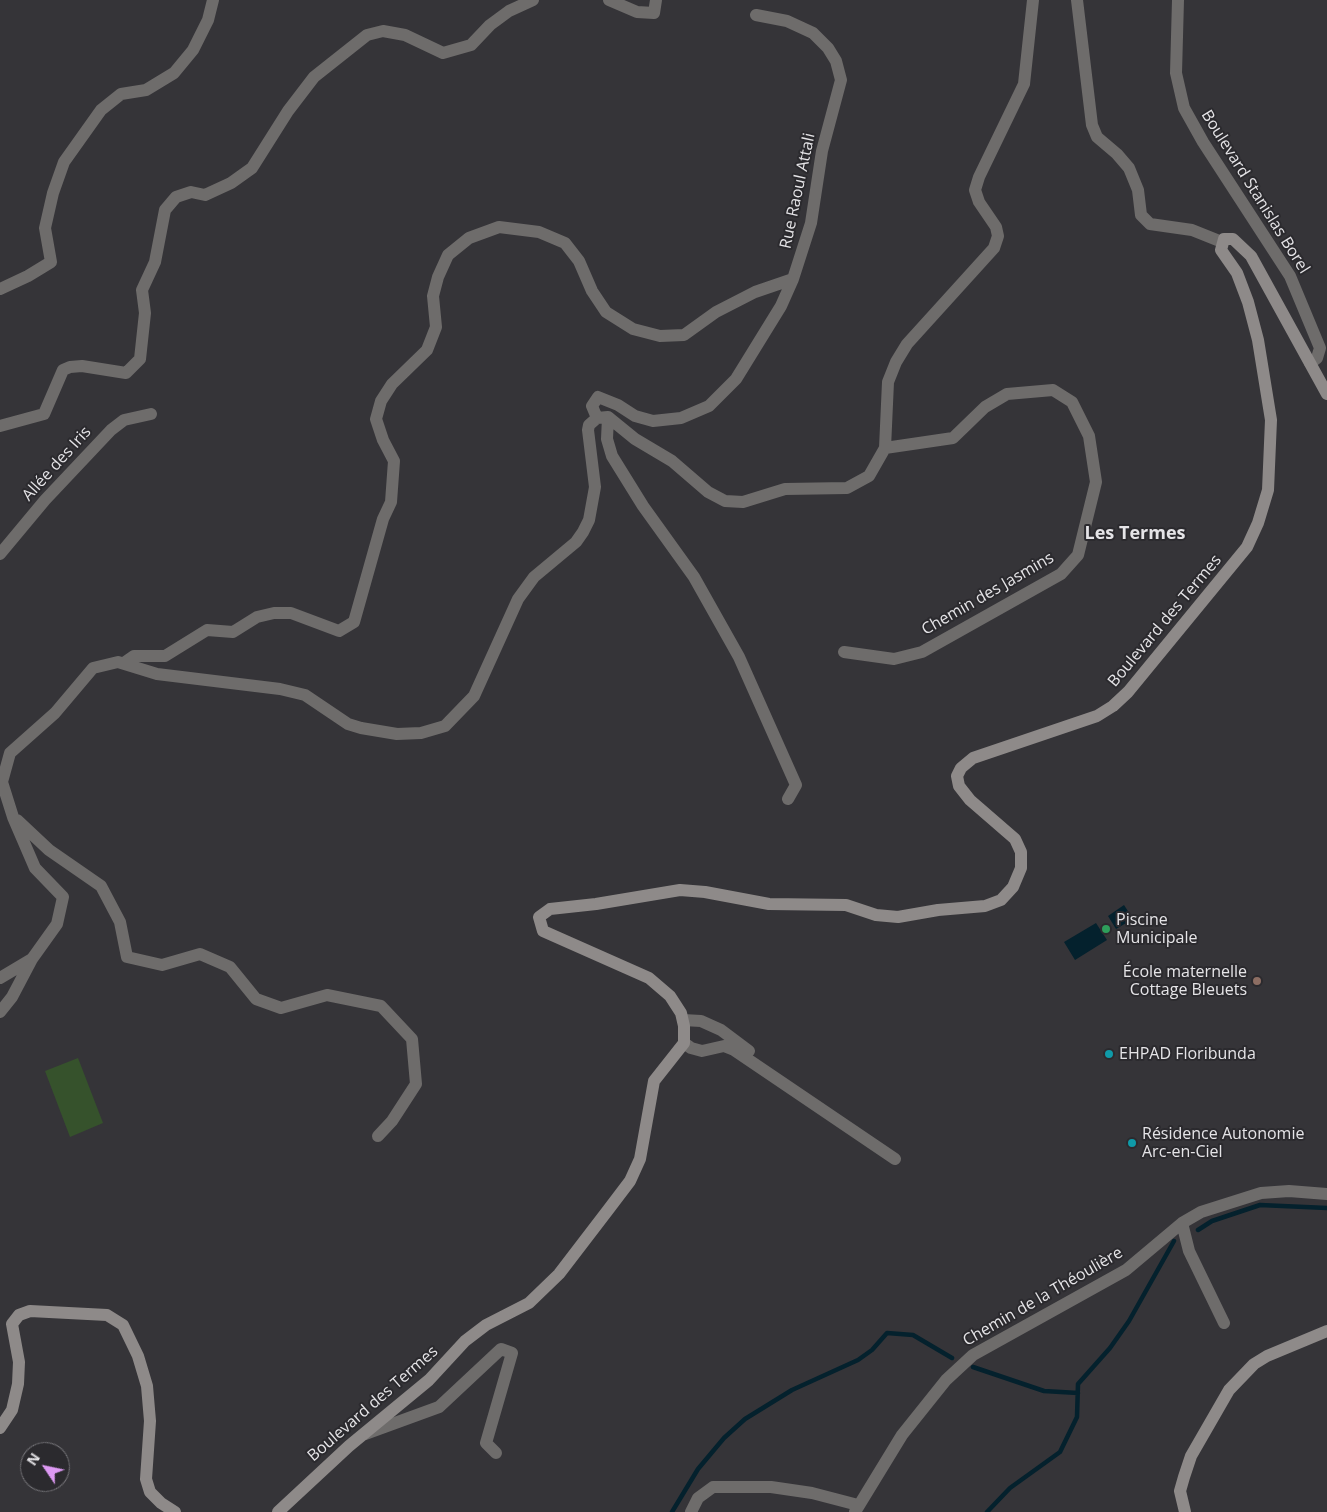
<!DOCTYPE html>
<html>
<head>
<meta charset="utf-8">
<style>
  body { margin:0 }
  #map { position:relative; width:1327px; height:1512px; overflow:hidden; background:#353438; font-family:"Open Sans",sans-serif }
  canvas { display:block }
  .north { position:absolute; left:20px; top:1442px; width:50px; height:50px; box-sizing:border-box; background:#2b2a2e; border:1px solid #757478; border-radius:50%; rotate:304deg; font-size:14px; font-weight:700; line-height:20px; text-align:center; color:#e5e4e7 }
  .north::after { content:''; display:block; margin:auto; width:18px; height:22px; background:#dd99f3; clip-path:polygon(50% 0,100% 100%,50% 72%,0 100%) }
</style>
</head>
<body>
<div id="map">
<canvas width="1327" height="1512"></canvas>
<div class="north">N</div>
</div>
<script>
const g = document.querySelector('canvas').getContext('2d');
g.lineJoin = 'round';
function fill(path, color) { g.fillStyle = color; g.fill(path, 'evenodd'); }
const poly = rows => new Path2D(rows.map(r => 'M' + r).join(''));
function trace(path, color, width, dash) { g.strokeStyle = color; g.lineWidth = width; g.lineCap = dash ? 'butt' : 'round'; g.setLineDash(dash || []); g.stroke(path); }
function drawText(font, color, halo, rows, align = 'center') {
  g.font = font + ' "Open Sans",sans-serif'; g.lineWidth = 4; g.setLineDash([]); g.textBaseline = 'middle'; g.strokeStyle = halo; g.fillStyle = color; for (const [text, x, y, turn = 0] of rows) {
    g.save(); g.translate(x, y); g.rotate((+turn || 0) * Math.PI / 180); g.textAlign = isNaN(turn) ? turn : align; if (halo) g.strokeText(text, 0, 0); g.fillText(text, 0, 0); g.restore();
  }
}
fill(poly([
  [78,1058,103,1123,70,1137,45,1071]
]), '#36522c');
fill(poly([
  [1124,905,1133,919,1116,929,1108,916],
  [1096,923,1107,940,1075,960,1064,942]
]), '#04212d');
trace(poly([
  [1198,1230,1212,1221,1260,1205,1327,1208],
  [973,1367,1044,1391,1078,1393],
  [672,1512,698,1469,724,1438,745,1419,792,1390,858,1360,872,1350,887,1333,913,1335,952,1358],
  [987,1512,1010,1488,1060,1452,1077,1417,1078,1384,1110,1348,1129,1321,1174,1241]
]), '#04212d', 4.5);
trace(poly([
  [609,0,637,12,654,13,656,0],
  [1077,0,1092,125,1097,137,1117,154,1129,168,1138,190,1141,215,1150,224,1192,230,1222,242],
  [1178,0,1176,73,1184,108,1203,142,1290,276,1320,348,1317,358,1310,363],
  [0,289,28,276,51,262,45,228,53,193,64,162,101,110,121,94,146,90,174,73,193,50,208,20,213,0],
  [608,417,607,439,612,456,643,506,694,577,739,657,796,785,788,799],
  [597,418,608,417,635,439,672,461,708,492,725,501,743,502,785,489,847,488,869,476,885,448,888,382,896,362,907,344,994,248,998,236,996,227,979,202,975,190,979,177,1024,84,1033,0],
  [597,418,592,406,598,397,618,405,635,416,653,421,681,418,709,406,736,379,781,306,793,279,811,223,822,151,841,80,836,61,828,48,813,33,787,21,756,15],
  [0,426,44,414,63,370,70,367,82,366,126,373,140,359,145,313,142,290,155,262,165,210,176,197,191,192,205,195,231,183,252,168,288,111,314,77,367,35,383,31,405,35,443,53,471,45,490,25,509,11,533,0],
  [0,554,45,500,111,430,124,420,151,414],
  [844,652,894,659,922,652,1061,574,1078,555,1096,482,1089,436,1072,402,1053,390,1007,394,985,407,953,438,885,448],
  [124,663,134,656,165,656,207,630,233,632,257,617,274,613,291,613,339,631,354,622,383,519,391,502,394,461,383,440,376,419,381,401,392,384,427,350,436,327,433,296,438,277,448,255,469,238,499,227,539,232,565,243,579,261,592,291,606,312,633,329,660,336,684,335,716,312,755,292,793,279],
  [17,820,49,850,101,886,120,922,127,957,162,965,200,954,230,967,256,999,281,1008,327,995,381,1006,412,1039,416,1084,392,1121,378,1136],
  [0,978,32,959,57,924,63,897,35,868,13,817,2,782,10,753,55,713,93,668,118,662,157,674,280,689,305,695,348,724,361,728,397,734,421,733,445,726,474,696,518,599,534,577,576,542,583,532,589,520,595,487,588,430,589,425,597,418],
  [0,1012,12,997,32,959],
  [683,1020,701,1021,721,1030,749,1051],
  [684,1043,691,1048,702,1051,724,1046,734,1050,895,1159],
  [1182,1223,1189,1251,1224,1323],
  [365,1434,439,1407,501,1349,512,1353,486,1443,496,1453],
  [691,1512,698,1498,713,1487,771,1487,812,1493,858,1505],
  [855,1512,902,1435,946,1380,973,1355,1126,1270,1182,1223,1201,1212,1261,1193,1289,1191,1327,1194]
]), '#6e6c6b', 12);
trace(poly([
  [0,1428,12,1410,18,1384,19,1362,12,1324,19,1315,30,1311,107,1315,123,1325,138,1356,147,1386,150,1421,146,1479,150,1492,161,1503,175,1512],
  [278,1512,349,1446,429,1380,465,1341,486,1325,529,1303,559,1274,608,1210,630,1181,640,1159,654,1081,684,1043,684,1026,681,1013,670,996,649,978,543,931,539,917,550,909,596,904,680,890,705,892,769,904,846,905,876,915,898,917,938,910,985,906,1001,900,1013,887,1021,868,1021,852,1015,839,970,800,959,786,957,776,961,768,973,758,1097,716,1113,706,1128,692,1247,547,1258,523,1268,490,1271,420,1258,340,1248,302,1237,273,1221,250,1224,239,1233,239,1251,256,1327,394],
  [1185,1512,1180,1491,1184,1477,1191,1456,1229,1390,1254,1364,1267,1356,1327,1331]
]), '#8e8a89', 12);
for (const [x, y, r, color] of [
  [1106,929,5,"#2e9e5b"],
  [1257,981,5,"#8d6e63"],
  [1109,1054,5,"#0f9aa8"],
  [1132,1143,5,"#0f9aa8"]
]) { const dot = new Path2D(); dot.arc(x, y, r, 0, 2 * Math.PI); g.fillStyle = color; g.fill(dot); trace(dot, '#2b2a2e', 2); }
drawText('16px', '#e5e4e7', '#2b2a2e', [
  ["Rue Raoul Attali",798,191,-78],
  ["Boulevard Stanislas Borel",1255,192,58],
  ["Allée des Iris",57,464,-48],
  ["Chemin des Jasmins",988,594,-30],
  ["Boulevard des Termes",1165,621,-50],
  ["Chemin de la Théoulière",1043,1297,-30],
  ["Boulevard des Termes",373,1404,-41]
]);
drawText('16px', '#e5e4e7', '#2b2a2e', [
  ["Piscine",1116,920],
  ["Municipale",1116,938],
  ["École maternelle",1247,972,"right"],
  ["Cottage Bleuets",1247,990,"right"],
  ["EHPAD Floribunda",1119,1054],
  ["Résidence Autonomie",1142,1134],
  ["Arc-en-Ciel",1142,1152]
], 'left');
drawText('bold 18px', '#e5e4e7', '#2b2a2e', [
  ["Les Termes",1135,534]
]);
</script>
</body>
</html>
